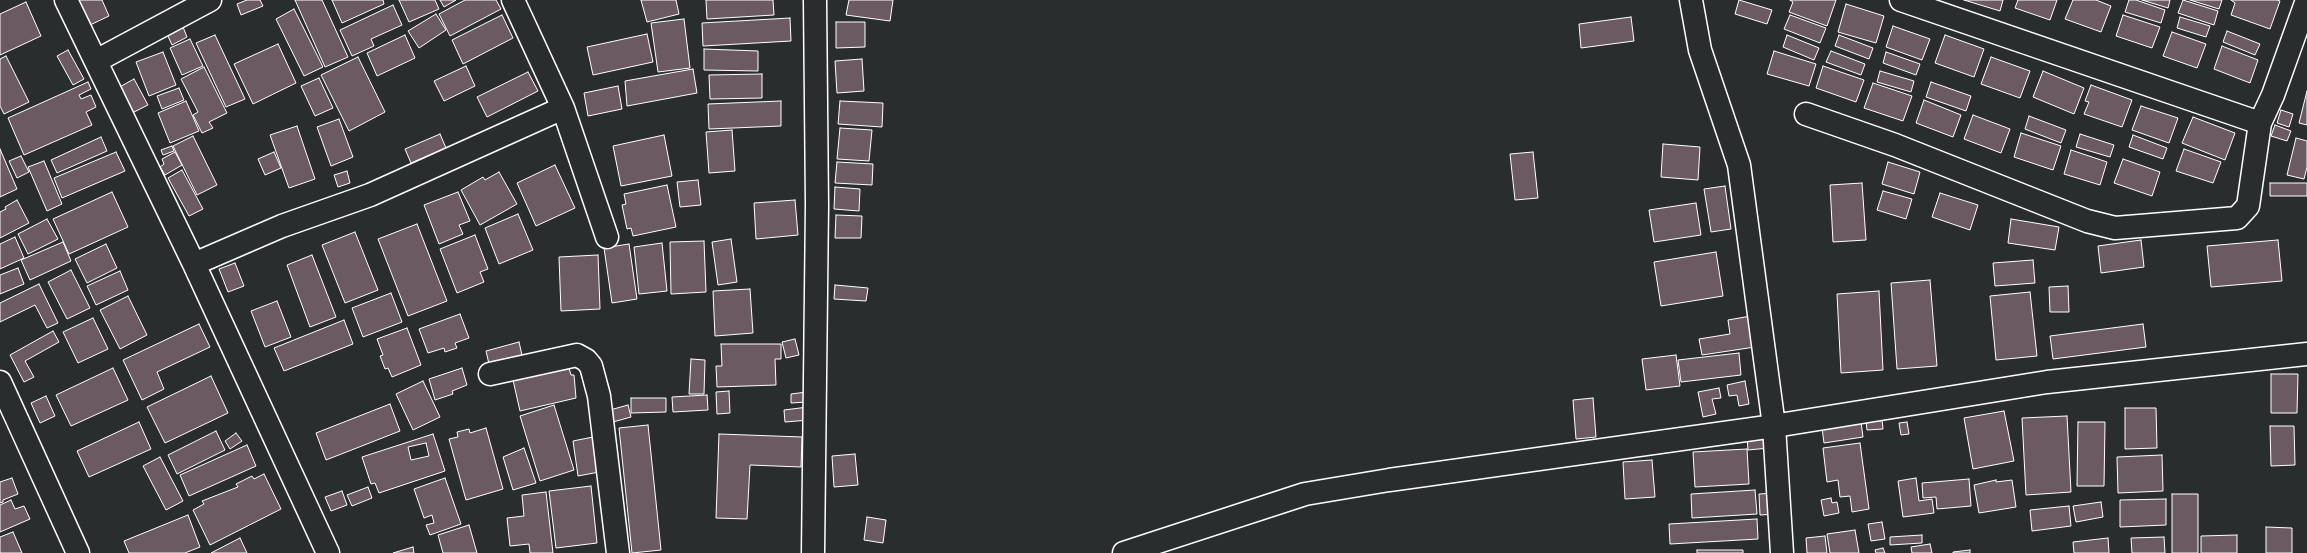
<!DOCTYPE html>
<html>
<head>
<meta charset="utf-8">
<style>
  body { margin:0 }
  canvas { display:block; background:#2a2d2e }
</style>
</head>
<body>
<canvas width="2307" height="553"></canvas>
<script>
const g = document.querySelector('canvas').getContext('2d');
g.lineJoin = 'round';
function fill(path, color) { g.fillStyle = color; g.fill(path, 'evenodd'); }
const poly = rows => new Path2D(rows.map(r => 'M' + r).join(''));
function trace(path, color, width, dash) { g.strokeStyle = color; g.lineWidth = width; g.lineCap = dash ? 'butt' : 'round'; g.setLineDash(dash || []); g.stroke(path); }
const building = poly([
  [78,0,102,0,109,16,90,25,78,0],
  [247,0,260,0,263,6,241,15,237,4,247,0],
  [295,0,322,0,348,57,325,67,295,0],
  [332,0,383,0,384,4,342,23,332,0],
  [399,0,435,0,439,9,409,22,399,0],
  [440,0,456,0,444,7,440,0],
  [465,0,496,0,501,9,450,36,439,14,465,0],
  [641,0,676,0,679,14,647,22,641,0],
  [706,0,773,0,774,15,707,19,706,0],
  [849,0,893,0,890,21,846,15,849,0],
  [1739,0,1772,10,1767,24,1735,14,1739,0],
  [1790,0,1836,0,1827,26,1789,12,1793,2,1790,0],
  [1964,0,2003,0,2000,11,1964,0],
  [2018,0,2057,0,2050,20,2015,8,2018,0],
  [2073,0,2096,0,2111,6,2101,32,2065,19,2073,0],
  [2129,0,2136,0,2165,10,2161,23,2125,12,2129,0],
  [2142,0,2170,0,2168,8,2142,0],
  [2183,0,2218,11,2214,25,2178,13,2183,0],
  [2190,0,2222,0,2219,9,2190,0],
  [2231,0,2277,0,2280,1,2270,29,2231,15,2235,3,2231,0],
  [26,2,41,36,0,55,0,14,26,2],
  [1846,4,1884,16,1876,43,1838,32,1846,4],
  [393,5,402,25,371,39,374,46,352,56,340,30,393,5],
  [294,9,323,67,304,76,276,19,294,9],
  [436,14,446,30,419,48,408,31,436,14],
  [502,15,513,38,463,64,452,40,502,15],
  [1790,15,1826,28,1820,43,1784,29,1790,15],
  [2123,15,2160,27,2152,48,2116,36,2123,15],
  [1631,17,1634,41,1581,48,1579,24,1631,17],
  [2180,17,2210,26,2206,37,2177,28,2180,17],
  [790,18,791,41,703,46,702,23,790,18],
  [684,19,690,68,658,72,651,23,684,19],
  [836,22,865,22,865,47,836,48,836,22],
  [1893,26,1930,39,1922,60,1886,47,1893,26],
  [183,27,187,37,172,45,167,34,183,27],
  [2227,31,2260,44,2255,55,2223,42,2227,31],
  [2172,32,2206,44,2197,68,2163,56,2172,32],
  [647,34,653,62,593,75,587,47,647,34],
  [215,35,245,99,226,107,196,43,215,35],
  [405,35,415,58,377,76,367,53,405,35],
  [1787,35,1819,48,1814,60,1783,47,1787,35],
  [1839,35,1873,48,1869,59,1835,46,1839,35],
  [1945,35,1984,49,1974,77,1935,63,1945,35],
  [190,39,203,66,182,75,170,48,190,39],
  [278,44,296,83,253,104,234,64,278,44],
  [2222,46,2258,60,2250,83,2214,69,2222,46],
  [704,49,758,51,758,71,704,70,704,49],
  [68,50,84,79,73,85,57,56,68,50],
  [1774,51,1816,64,1809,86,1767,74,1774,51],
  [1831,51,1865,64,1861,75,1826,62,1831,51],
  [163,52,176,85,149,96,136,62,163,52],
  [1886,52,1920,64,1916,75,1883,63,1886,52],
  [6,56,29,102,4,114,0,106,0,59,6,56],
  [358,57,385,112,349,131,321,75,358,57],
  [1991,57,2030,71,2020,98,1981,84,1991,57],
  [862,59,864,91,837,93,835,61,862,59],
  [466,66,475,86,444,101,434,81,466,66],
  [1823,66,1864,80,1856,102,1816,88,1823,66],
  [204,67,227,113,209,122,213,128,202,133,193,115,198,112,181,79,204,67],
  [693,69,697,93,627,106,625,81,693,69],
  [1880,71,1914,81,1911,92,1877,82,1880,71],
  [2043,71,2084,88,2074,114,2033,97,2043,71],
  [528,72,538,91,487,117,477,97,528,72],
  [762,74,762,98,710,99,709,75,762,74],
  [319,78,333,108,315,116,301,86,319,78],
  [134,79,148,105,130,114,116,89,134,79],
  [88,82,91,89,79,95,81,99,91,95,96,107,86,112,92,125,24,155,8,118,88,82],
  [1931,82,1971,96,1966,111,1926,97,1931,82],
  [1873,83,1912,96,1903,121,1864,108,1873,83],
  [2091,85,2132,100,2122,127,2084,114,2089,102,2085,101,2091,85],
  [618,86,622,109,588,116,584,93,618,86],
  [179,88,184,100,162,109,157,96,179,88],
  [2307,91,2307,125,2299,123,2307,91],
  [1924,100,1961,115,1953,137,1916,123,1924,100],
  [186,101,199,131,170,143,158,113,186,101],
  [781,101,781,126,709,129,708,104,781,101],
  [840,101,883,103,882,127,838,124,840,101],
  [2141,106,2178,118,2169,143,2132,130,2141,106],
  [2281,110,2293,114,2289,127,2277,123,2281,110],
  [1973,115,2010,129,2001,153,1964,139,1973,115],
  [2029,116,2066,130,2061,143,2025,129,2029,116],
  [2193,117,2235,133,2225,160,2182,143,2193,117],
  [339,119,353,157,331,166,317,127,339,119],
  [2275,125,2291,131,2287,141,2271,136,2275,125],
  [297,126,315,179,289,188,270,135,297,126],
  [840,128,872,130,869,161,837,159,840,128],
  [732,130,735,171,709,173,706,132,732,130],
  [2021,133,2061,146,2053,170,2014,157,2021,133],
  [440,134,446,148,411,163,405,149,440,134],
  [2080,134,2114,145,2110,157,2076,147,2080,134],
  [664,135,672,176,621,186,613,146,664,135],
  [2133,135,2167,148,2163,159,2129,147,2133,135],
  [193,136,217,185,197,195,173,146,193,136],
  [101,137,107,151,57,173,51,160,101,137],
  [2296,138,2307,141,2307,167,2304,179,2287,175,2296,138],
  [1663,144,1700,147,1698,180,1661,177,1663,144],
  [172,146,174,151,163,155,161,150,172,146],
  [0,149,17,189,0,197,0,149],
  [2184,149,2221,162,2213,183,2176,171,2184,149],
  [2071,150,2107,162,2100,185,2064,174,2071,150],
  [116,152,125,171,62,198,54,178,116,152],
  [175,152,182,165,165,175,160,167,164,164,162,159,175,152],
  [274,152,281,168,265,175,258,159,274,152],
  [1533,152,1538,198,1515,200,1510,154,1533,152],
  [21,156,29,172,17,178,9,161,21,156],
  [2123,159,2160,172,2152,196,2114,183,2123,159],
  [44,161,62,204,47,211,28,167,44,161],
  [837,162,873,164,872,185,835,183,837,162],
  [1888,162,1920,172,1914,194,1882,184,1888,162],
  [555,165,575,208,536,226,517,183,555,165],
  [182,170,203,209,189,216,168,178,182,170],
  [347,171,350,183,338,187,334,175,347,171],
  [499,172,517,204,480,225,461,190,483,177,485,180,499,172],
  [698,180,701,205,680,207,677,182,698,180],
  [1862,183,1866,240,1833,242,1830,185,1862,183],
  [2270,183,2307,183,2307,196,2270,196,2270,183],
  [667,185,676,227,633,236,631,228,627,229,622,205,626,204,624,194,667,185],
  [1725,186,1731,229,1711,232,1704,189,1725,186],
  [835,187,860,189,859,211,834,209,835,187],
  [1883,191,1912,199,1906,219,1877,210,1883,191],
  [112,192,128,227,69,254,53,219,112,192],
  [458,192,470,221,459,225,463,234,439,244,424,205,458,192],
  [1940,193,1978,205,1970,230,1932,217,1940,193],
  [17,200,29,223,0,238,0,212,6,209,5,207,17,200],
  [795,200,798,235,756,239,754,203,795,200],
  [1696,203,1701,235,1654,242,1649,210,1696,203],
  [518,214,533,250,499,264,485,228,518,214],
  [836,215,862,216,861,238,835,238,836,215],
  [47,219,58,239,28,254,18,234,47,219],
  [2011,219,2059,227,2055,250,2008,243,2011,219],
  [417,224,447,301,408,316,378,239,417,224],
  [355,232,378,290,345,303,322,245,355,232],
  [475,235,488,269,480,272,484,282,457,293,440,249,475,235],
  [15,237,24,258,0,269,0,244,15,237],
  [731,239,737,282,718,285,712,242,731,239],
  [2141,240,2144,267,2101,273,2098,246,2141,240],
  [2278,240,2282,281,2211,287,2207,246,2278,240],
  [704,241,706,292,671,294,670,242,704,241],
  [63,242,71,261,30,280,21,260,63,242],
  [662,243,667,291,639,294,634,247,662,243],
  [106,244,117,268,87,283,75,259,106,244],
  [629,244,637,299,612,303,604,248,629,244],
  [1716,252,1723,296,1661,306,1654,262,1716,252],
  [312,255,336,317,310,327,287,265,312,255],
  [598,255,600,309,561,311,559,257,598,255],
  [2033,260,2035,283,1995,286,1993,263,2033,260],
  [235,263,244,286,228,292,219,269,235,263],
  [18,268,24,284,0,294,0,275,18,268],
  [71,270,90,308,67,319,48,282,71,270],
  [120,271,128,290,96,305,87,286,120,271],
  [1930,280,1937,366,1897,369,1891,283,1930,280],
  [39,284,58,323,47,328,35,305,0,322,0,303,39,284],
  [835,285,868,288,866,301,834,299,835,285],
  [2068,286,2069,312,2050,312,2049,287,2068,286],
  [750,289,753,333,715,336,713,291,750,289],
  [1879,291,1883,370,1841,373,1837,294,1879,291],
  [2030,292,2037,356,1996,360,1990,296,2030,292],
  [391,293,402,322,363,337,352,308,391,293],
  [128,296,147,335,120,349,100,310,128,296],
  [277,301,291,337,265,347,251,311,277,301],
  [460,314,469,338,455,343,457,348,445,352,444,348,428,353,419,329,460,314],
  [1751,316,1755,347,1702,355,1699,339,1730,334,1728,320,1751,316],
  [93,318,108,349,78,363,63,332,93,318],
  [344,320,353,344,284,371,274,348,344,320],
  [199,324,210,347,157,372,164,389,142,400,123,360,199,324],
  [2143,324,2146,347,2053,359,2050,336,2143,324],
  [407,328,421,365,392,377,388,368,385,369,380,356,383,355,377,339,407,328],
  [53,331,59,342,25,361,34,377,24,382,10,355,53,331],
  [795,339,799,355,786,358,782,342,795,339],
  [519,342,522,355,489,364,486,351,519,342],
  [721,344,781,344,781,359,775,359,776,385,717,387,716,366,722,366,721,344],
  [1739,353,1741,375,1681,382,1678,360,1739,353],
  [1676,355,1680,386,1646,390,1642,359,1676,355],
  [691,359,705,360,704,394,689,394,691,359],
  [113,368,128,400,71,426,56,395,113,368],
  [462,368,467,385,452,391,453,394,435,400,429,379,462,368],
  [569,368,571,375,574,375,576,398,520,411,513,380,569,368],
  [2271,374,2298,374,2297,413,2271,413,2271,374],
  [211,376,228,413,165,443,147,407,211,376],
  [423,381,440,417,413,430,396,394,423,381],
  [1745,381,1749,404,1739,406,1737,395,1729,396,1727,385,1745,381],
  [1719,388,1721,398,1712,399,1716,414,1703,417,1698,392,1719,388],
  [729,391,730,413,717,414,716,392,729,391],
  [807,392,807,402,791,403,791,394,807,392],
  [707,395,708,410,673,412,672,397,707,395],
  [46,396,55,416,40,423,31,403,46,396],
  [631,398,666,398,666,412,631,413,631,398],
  [1593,398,1596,437,1576,439,1573,400,1593,398],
  [390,404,400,431,326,460,316,433,390,404],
  [554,405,574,470,540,481,520,416,554,405],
  [628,405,631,417,613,422,610,410,628,405],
  [808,407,809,420,785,422,784,410,808,407],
  [2125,408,2156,408,2157,448,2125,449,2125,408],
  [2004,411,2014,461,1973,469,1964,418,2004,411],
  [2067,416,2071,492,2026,495,2022,418,2067,416],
  [1882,419,1883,429,1867,430,1866,421,1882,419],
  [139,422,151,449,89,477,77,451,139,422],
  [1861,422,1863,437,1824,443,1822,428,1861,422],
  [1907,422,1909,434,1901,435,1899,423,1907,422],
  [2078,422,2105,422,2104,486,2077,486,2078,422],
  [648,425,661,550,632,553,619,428,648,425],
  [2270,426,2294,426,2295,465,2271,466,2270,426],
  [486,428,503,489,466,500,449,439,458,437,457,432,469,429,470,433,486,428],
  [216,431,225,450,177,474,168,455,216,431],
  [236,433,242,441,230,449,225,441,236,433],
  [433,434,445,471,379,493,375,483,371,484,362,457,433,434],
  [426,443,429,456,411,460,408,447,426,443],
  [719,434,802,437,801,467,750,465,747,519,716,518,719,434],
  [1768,434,1769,448,1748,450,1747,437,1768,434],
  [593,437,599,472,578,476,573,441,593,437],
  [1860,443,1869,509,1852,512,1850,496,1840,497,1838,480,1827,482,1823,448,1860,443],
  [247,445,256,466,189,496,180,475,247,445],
  [524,448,536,483,513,490,503,457,524,448],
  [1747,449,1749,484,1695,487,1693,452,1747,449],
  [855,454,858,485,834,487,832,456,855,454],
  [2162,455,2163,491,2118,493,2117,457,2162,455],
  [160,457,183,501,166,510,143,466,160,457],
  [1652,460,1655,497,1625,499,1623,462,1652,460],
  [264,474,281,509,210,545,193,510,204,504,202,501,238,487,236,484,252,476,254,479,264,474],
  [12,478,18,494,3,500,3,502,0,503,0,482,12,478],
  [445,478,461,524,430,535,426,525,434,523,432,515,424,518,414,489,445,478],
  [1916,478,1919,501,1932,499,1934,513,1903,517,1898,481,1916,478],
  [1969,479,1971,506,1937,509,1936,497,1923,498,1922,483,1969,479],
  [1996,480,1996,482,2012,480,2016,507,1979,513,1974,485,1996,480],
  [591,486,597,543,556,548,549,491,591,486],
  [368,487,372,498,352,506,347,495,368,487],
  [1755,490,1757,514,1692,518,1691,494,1755,490],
  [342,491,347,505,331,511,325,497,342,491],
  [546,492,553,553,530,553,529,544,510,546,507,518,524,516,522,495,546,492],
  [1775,493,1777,514,1760,515,1759,494,1775,493],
  [2172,494,2198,494,2198,553,2172,553,2172,494],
  [1831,498,1832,503,1837,502,1839,513,1824,516,1821,500,1831,498],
  [2166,499,2166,525,2120,527,2120,500,2166,499],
  [11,500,15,509,24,506,30,519,0,532,0,505,11,500],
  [2101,502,2103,517,2076,522,2073,506,2101,502],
  [2069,506,2071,526,2032,531,2030,510,2069,506],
  [188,515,200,547,185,553,129,553,124,541,188,515],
  [867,517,886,520,883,543,864,540,867,517],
  [1757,519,1758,539,1670,544,1669,524,1757,519],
  [1882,522,1885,539,1871,541,1868,524,1882,522],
  [469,525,477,553,443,553,438,535,469,525],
  [2266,527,2292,528,2292,553,2266,553,2266,527],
  [1855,530,1859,553,1830,553,1827,534,1855,530],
  [13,532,22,553,0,553,0,537,13,532],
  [1922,535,1922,543,1890,545,1890,537,1922,535],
  [2237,535,2237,553,2201,553,2201,536,2237,535],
  [1825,536,1827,553,1807,553,1806,538,1825,536],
  [2164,537,2165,553,2132,553,2131,538,2164,537],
  [240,538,247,553,211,553,240,538],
  [2108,538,2109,553,2074,553,2073,542,2108,538],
  [1930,544,1932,553,1912,553,1911,547,1930,544],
  [413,547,414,553,393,553,413,547],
  [1883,548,1885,553,1876,553,1875,550,1883,548],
  [1697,550,1743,550,1743,553,1697,553,1697,550],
  [1970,550,1970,553,1953,553,1953,552,1970,550]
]);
fill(building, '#6c5a62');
trace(building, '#fff', 1);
const minor = poly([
  [66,0,194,264,328,553],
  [513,0,563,108,607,237],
  [1691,0,1700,50,1739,165,1774,426,1782,553],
  [1901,0,2260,123],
  [96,61,210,0],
  [1806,114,1895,145,2087,221,2115,228,2237,218,2248,206,2260,123,2273,95,2307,0],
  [194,264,282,226,370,195,563,108],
  [490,374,577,355,586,360,591,366,599,396,618,553],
  [0,382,78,553],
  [813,553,817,205,815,0],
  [1124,553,1305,494,1389,480,1774,426,2047,382,2307,354]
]);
trace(minor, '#fff', 25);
trace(minor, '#2a2d2e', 22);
</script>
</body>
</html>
